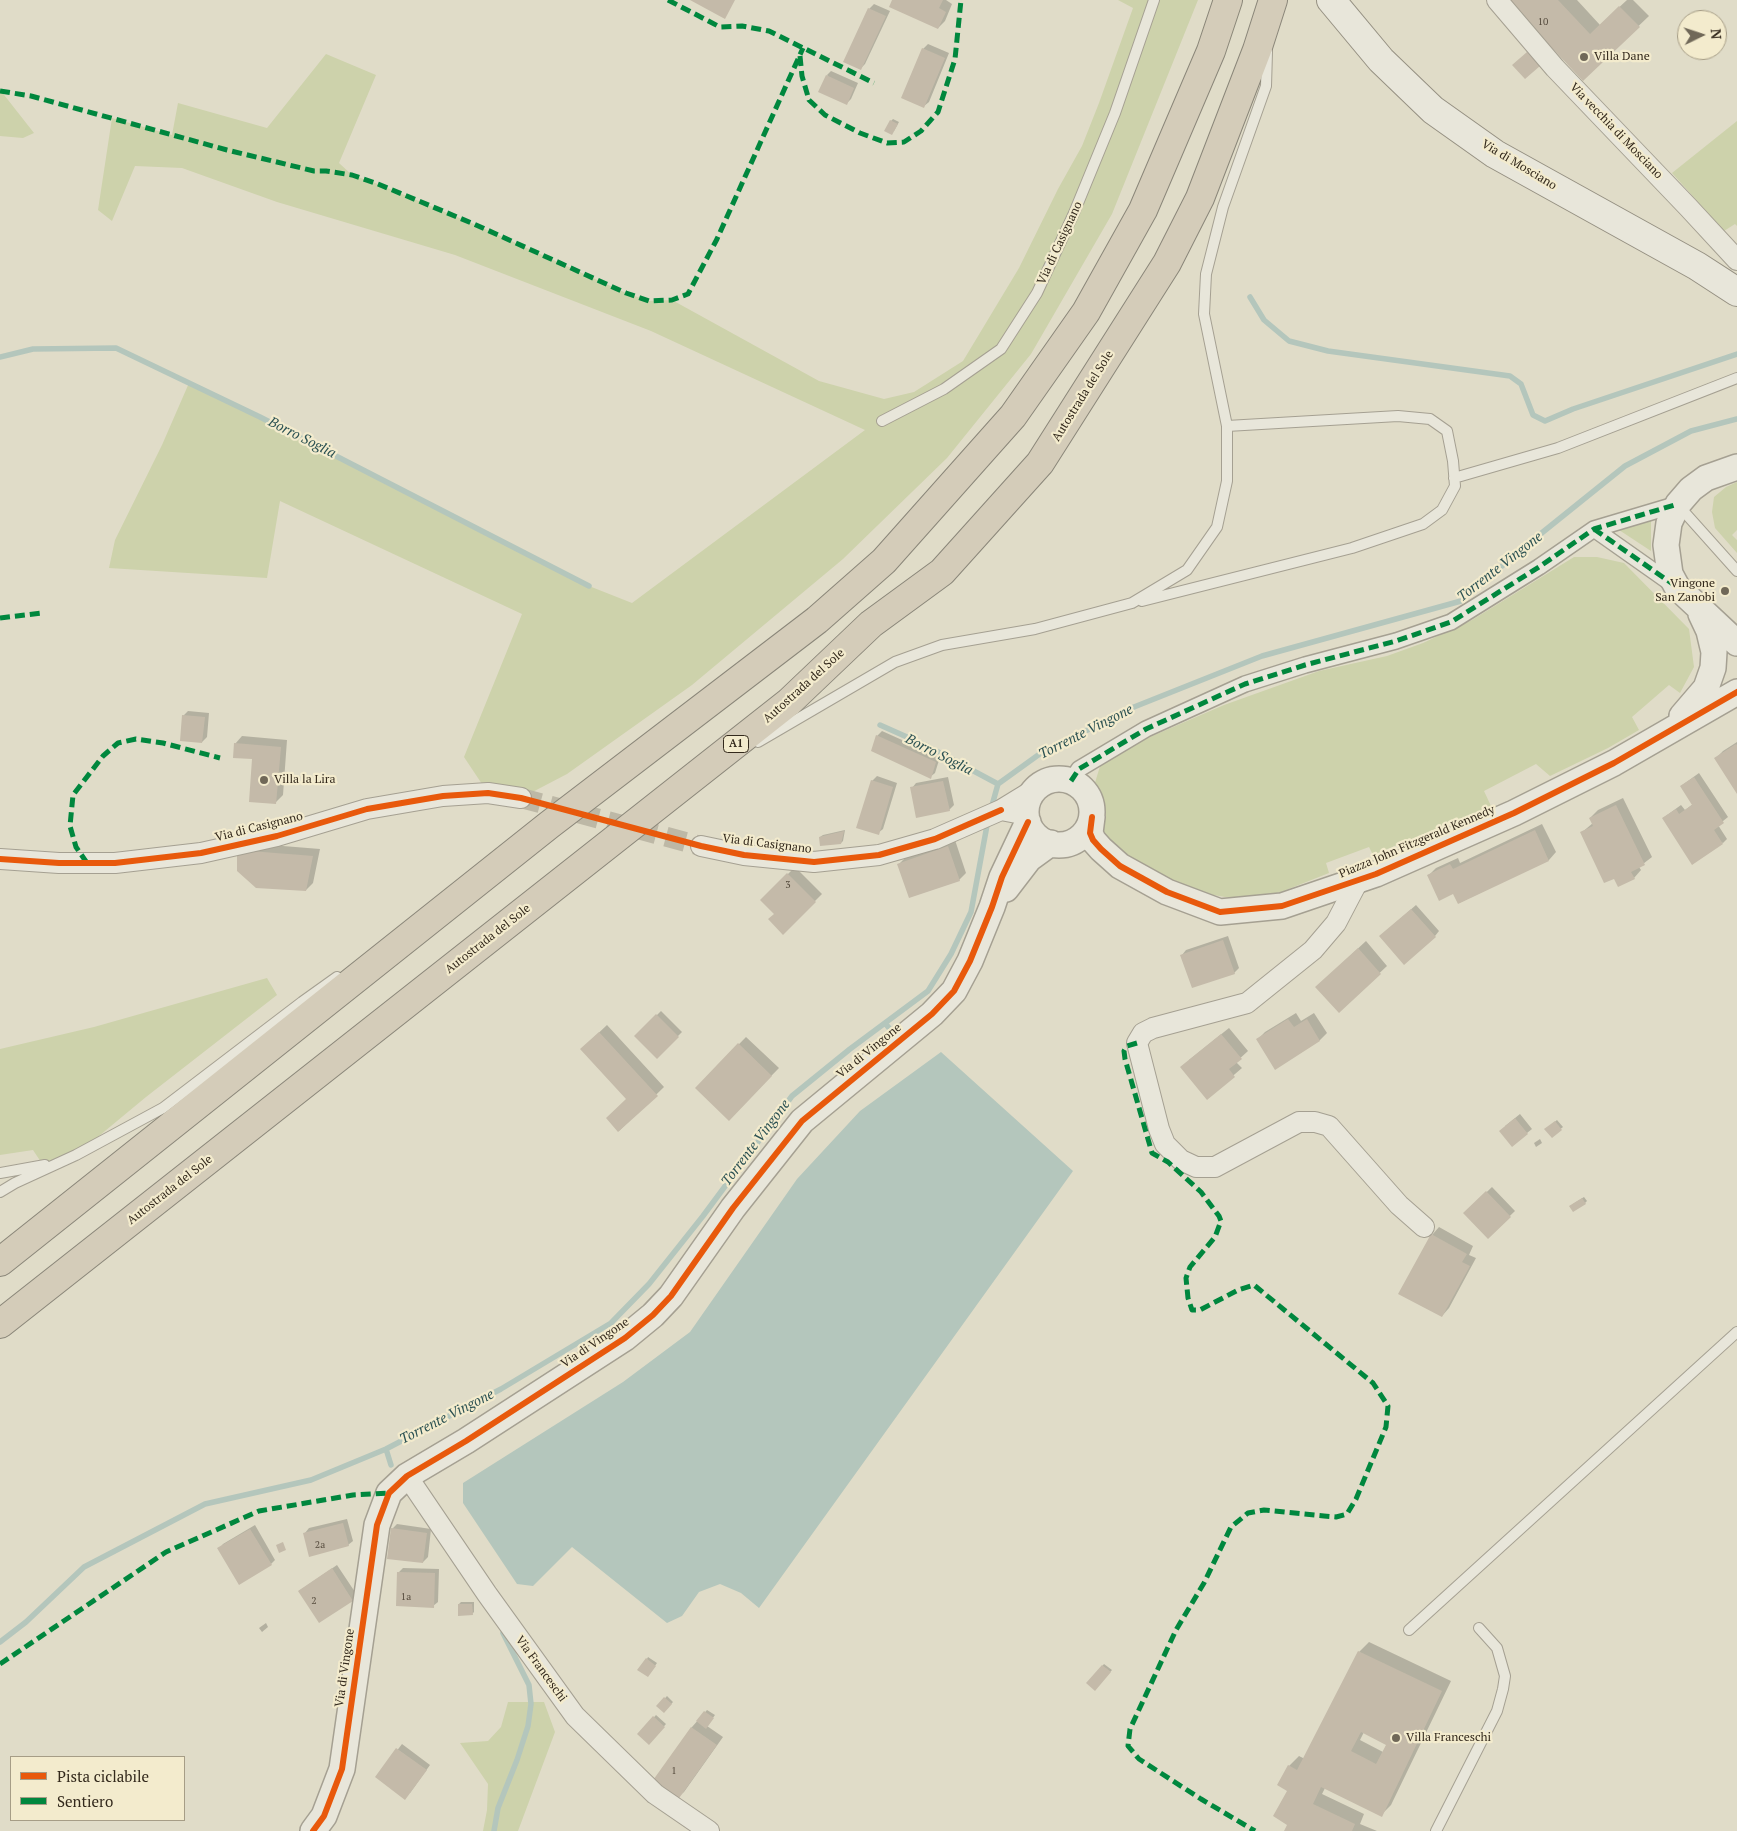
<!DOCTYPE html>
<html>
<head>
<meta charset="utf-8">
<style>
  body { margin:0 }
  #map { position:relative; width:1737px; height:1831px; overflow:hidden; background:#e0dcc8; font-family:"PT Serif",serif }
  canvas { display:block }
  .legend { position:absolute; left:10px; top:1756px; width:175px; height:65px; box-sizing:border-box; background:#f3ebcd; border:1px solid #a69d86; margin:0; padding:6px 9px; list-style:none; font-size:15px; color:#33291c }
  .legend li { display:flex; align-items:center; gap:10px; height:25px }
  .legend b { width:25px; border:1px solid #a69d86 }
  .north { position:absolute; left:1677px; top:10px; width:50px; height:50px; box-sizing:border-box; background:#f3ebcd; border:1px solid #a69d86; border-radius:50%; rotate:86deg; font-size:14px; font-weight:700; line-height:20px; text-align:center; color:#33291c }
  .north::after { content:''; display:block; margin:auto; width:18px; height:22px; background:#706858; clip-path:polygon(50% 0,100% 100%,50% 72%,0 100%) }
</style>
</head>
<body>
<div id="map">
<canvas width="1737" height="1831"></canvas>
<ul class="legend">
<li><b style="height:6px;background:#e8590c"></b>Pista ciclabile</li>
<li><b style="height:6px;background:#00873e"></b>Sentiero</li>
</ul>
<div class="north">N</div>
</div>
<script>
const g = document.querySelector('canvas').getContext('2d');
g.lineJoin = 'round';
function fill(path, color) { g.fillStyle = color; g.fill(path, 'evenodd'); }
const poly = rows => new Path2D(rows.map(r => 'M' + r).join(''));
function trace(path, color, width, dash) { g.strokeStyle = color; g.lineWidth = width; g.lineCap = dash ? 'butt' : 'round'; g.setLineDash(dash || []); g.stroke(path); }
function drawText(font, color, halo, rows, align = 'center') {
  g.font = font + ' "PT Serif",serif'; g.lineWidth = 4.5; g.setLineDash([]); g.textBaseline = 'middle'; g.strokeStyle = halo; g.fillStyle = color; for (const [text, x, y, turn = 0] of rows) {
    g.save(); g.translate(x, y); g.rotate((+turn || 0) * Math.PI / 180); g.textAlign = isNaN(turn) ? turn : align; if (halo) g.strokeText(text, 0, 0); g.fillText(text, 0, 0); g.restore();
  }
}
fill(poly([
  [1118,0,1198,0,1112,214,1031,354,947,458,843,559,692,685,567,774,521,798,488,793,464,757,522,614,280,501,267,578,109,568,115,540,162,445,189,383,260,417,589,586,632,603,865,430,651,331,455,255,277,202,182,168,135,166,112,221,98,210,112,118,172,135,178,103,267,128,326,54,376,75,339,163,352,175,378,184,474,224,626,293,649,301,672,300,819,381,884,399,914,392,963,361,1019,268,1058,189,1082,146,1099,103,1133,8],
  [0,91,1,91,34,133,23,138,0,136],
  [1737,121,1737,226,1735,224,1724,231,1672,173],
  [1737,482,1737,530,1732,535,1737,540,1737,553,1715,528,1712,512,1714,497,1726,487],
  [1651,509,1651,551,1613,526],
  [1574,557,1597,557,1624,563,1689,629,1694,667,1680,693,1669,685,1632,717,1639,730,1608,748,1550,776,1536,764,1484,791,1491,806,1373,855,1369,847,1326,863,1329,873,1281,892,1256,898,1225,897,1202,893,1131,862,1099,829,1101,804,1094,786,1101,763,1136,743,1224,705,1319,671,1387,656,1423,643,1472,620],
  [267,978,277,995,146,1097,76,1155,43,1165,33,1150,0,1155,0,1049,94,1027],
  [508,1702,544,1702,555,1732,518,1831,483,1831,487,1810,488,1784,460,1743,488,1741,501,1727]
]), '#cdd2ab');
fill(poly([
  [941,1052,1073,1171,759,1608,741,1593,720,1584,699,1592,682,1616,667,1623,572,1547,533,1586,517,1584,463,1503,463,1483,623,1382,690,1332,797,1179,860,1111]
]), '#b4c6bc');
fill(poly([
  [893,0,946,0,952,4,945,21,938,28],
  [1508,0,1577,0,1600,25,1627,0,1633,0,1649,16,1583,79],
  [874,4,890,11,865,64,860,69,845,61,869,9],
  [928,44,949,53,929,102,924,106,923,49],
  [831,71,858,83,851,99,846,104,827,75],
  [893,119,899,122,894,131,891,121],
  [188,711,209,713,207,737,202,742,183,716],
  [882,731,940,757,935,773,930,777,873,750,877,736],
  [242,736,287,740,283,795,276,802,253,758,235,744],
  [1737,742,1737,792,1716,758,1723,751],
  [1699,773,1728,817,1718,825,1727,839,1723,843,1663,818,1681,805,1685,810,1693,804,1681,786],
  [877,776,897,783,883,829,878,833,872,781],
  [948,777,954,805,949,810,912,788,916,783],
  [1623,798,1652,857,1639,867,1641,870,1634,878,1581,833,1593,823,1590,818,1598,810],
  [1542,824,1556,852,1549,860,1459,903,1454,892,1428,876,1436,868,1458,858,1460,863],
  [845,830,843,841,841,843,820,837,823,835],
  [955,840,966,873,959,880,899,864,906,857],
  [246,843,320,849,313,883,306,890,256,887],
  [795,867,822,894,783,933,775,914,762,900],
  [1416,905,1439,931,1435,936,1385,932],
  [1228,936,1239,968,1234,973,1182,955,1186,950],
  [1366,941,1387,966,1339,1011,1324,980],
  [661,1011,682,1032,657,1057,636,1036],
  [1296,1013,1301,1021,1314,1013,1327,1033,1320,1040,1275,1068,1258,1039,1265,1032],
  [607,1025,664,1087,619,1131,628,1099,589,1042],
  [1229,1028,1248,1051,1236,1062,1242,1068,1207,1098,1189,1060],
  [746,1037,779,1068,729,1119,696,1088],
  [1520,1114,1532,1129,1527,1133,1505,1126],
  [1557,1120,1563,1127,1552,1136,1546,1129],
  [1540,1139,1542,1143,1536,1147,1534,1143],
  [1492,1187,1515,1211,1488,1237,1465,1213],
  [1584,1197,1587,1201,1585,1203,1573,1204],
  [1439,1227,1473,1246,1469,1255,1476,1258,1449,1308,1442,1316,1432,1235],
  [347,1519,353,1541,348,1545,305,1533,309,1528],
  [397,1524,431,1529,428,1557,423,1562,392,1529],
  [255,1525,275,1560,271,1564,219,1549,223,1544],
  [337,1565,357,1595,352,1600,299,1591],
  [403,1568,439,1569,438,1602,433,1606,398,1573],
  [461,1602,474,1602,474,1612,472,1614,459,1604],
  [266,1623,268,1627,262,1632,259,1628],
  [1369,1642,1451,1681,1391,1805,1381,1815,1325,1788,1322,1794,1364,1814,1360,1824,1377,1831,1286,1831,1289,1824,1289,1766,1299,1756,1305,1759,1359,1652],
  [1364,1732,1387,1744,1383,1752,1360,1740],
  [648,1657,657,1663,649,1674,647,1659],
  [1104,1664,1112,1670,1095,1689,1088,1683],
  [667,1696,673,1702,664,1712,658,1706],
  [707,1710,715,1715,707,1726,723,1737,684,1792,676,1799,653,1782,692,1727],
  [656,1715,666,1724,649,1743,639,1734],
  [402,1744,430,1765,410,1793,377,1777]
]), '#0003');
trace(poly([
  [1250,297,1264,320,1289,341,1328,351,1510,376,1521,384,1533,415,1545,421,1573,409,1737,354],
  [0,357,33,349,116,348,260,417,589,586],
  [880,725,925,745,998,784],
  [991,809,998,784,1041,753,1134,707,1262,656,1461,601,1528,544,1625,466,1691,431,1737,419],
  [885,1023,893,1033],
  [386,1449,391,1465],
  [0,1642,26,1622,84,1567,205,1504,311,1480,386,1449,501,1389,611,1323,649,1284,703,1216,792,1096,850,1049,928,991,951,954,971,912,988,820],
  [494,1831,498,1808,517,1760,528,1726,531,1704,529,1685,503,1633]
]), '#b4c6bc', 5.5);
fill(poly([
  [690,0,735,0,725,19],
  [892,0,943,0,939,8,946,12,938,29,889,7],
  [1507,0,1558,0,1590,34,1619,6,1640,27,1583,81],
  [868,8,886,16,861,70,843,62],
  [922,48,945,58,924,108,901,98],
  [1527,52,1540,66,1525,79,1512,65],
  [826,75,854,88,847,105,818,92],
  [890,120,898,124,892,135,884,131],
  [182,715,205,717,202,743,180,741],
  [876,735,936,762,931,779,871,751],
  [234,743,281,747,276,804,249,802,252,759,233,758],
  [1736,744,1737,745,1737,794,1714,758],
  [1694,777,1724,823,1714,830,1723,844,1692,865,1662,818,1676,809,1679,814,1692,805,1680,786],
  [871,780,893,787,879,835,856,828],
  [943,781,950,811,916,818,910,787],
  [1616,805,1645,865,1631,872,1635,879,1618,887,1614,879,1604,883,1580,832,1593,826,1589,818],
  [1535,830,1549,861,1458,904,1453,894,1439,901,1427,875,1450,864,1453,869],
  [844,831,841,844,820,846,819,837],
  [948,846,960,881,909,898,897,864],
  [237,850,313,856,306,891,256,888,237,871],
  [787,873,816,902,783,935,768,919,774,914,760,900],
  [1411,909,1436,937,1404,965,1379,936],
  [1223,940,1235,974,1192,988,1180,955],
  [1358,948,1381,974,1339,1013,1315,987],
  [656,1014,679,1037,657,1059,634,1036],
  [1288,1019,1294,1027,1307,1019,1320,1041,1275,1070,1256,1039],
  [599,1032,658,1096,618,1132,606,1118,626,1099,580,1049],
  [1221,1034,1242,1059,1229,1069,1235,1077,1207,1100,1180,1067],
  [738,1043,772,1076,729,1121,695,1088],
  [1515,1118,1528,1134,1512,1147,1499,1131],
  [1555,1121,1562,1130,1552,1138,1544,1129],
  [1486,1191,1511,1217,1488,1239,1463,1213],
  [1582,1198,1586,1204,1573,1212,1569,1206],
  [1431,1234,1467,1254,1462,1262,1470,1266,1442,1317,1398,1294],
  [343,1523,349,1546,309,1557,303,1533],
  [391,1528,427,1533,423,1563,387,1559],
  [250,1529,272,1565,239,1585,217,1548],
  [283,1542,286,1550,279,1553,276,1545],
  [332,1568,353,1601,319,1623,298,1591],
  [397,1572,435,1573,434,1608,396,1606],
  [458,1604,472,1604,473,1615,458,1616],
  [1358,1651,1442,1691,1382,1817,1321,1787,1313,1804,1355,1824,1352,1831,1284,1831,1287,1825,1273,1816,1287,1791,1277,1785,1288,1765,1297,1770],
  [1361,1732,1386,1745,1376,1764,1351,1751],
  [646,1658,656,1666,648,1677,637,1670],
  [1102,1665,1111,1672,1095,1691,1086,1683],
  [664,1697,672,1704,664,1713,656,1706],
  [704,1711,714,1718,706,1729,696,1721],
  [653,1716,665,1727,649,1745,637,1734],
  [691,1727,717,1745,677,1801,651,1783],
  [396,1748,427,1770,405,1800,375,1777]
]), '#c4baa9');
trace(poly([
  [521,798,701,846]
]), '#bdb8a6', 20, [20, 10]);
const service = poly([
  [882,421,944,389,1001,349,1037,293,1074,213,1115,113,1154,0],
  [1454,478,1558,448,1737,378],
  [1678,505,1737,571],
  [1142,601,1352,548,1423,524,1442,510,1455,486,1453,461,1447,431,1430,419,1398,416,1227,426],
  [758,742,895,662,942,645,1035,629,1132,603,1187,570,1217,527,1227,481,1227,426,1204,314,1206,274,1223,207,1266,86,1267,52],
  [0,1173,45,1165],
  [0,1192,15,1183,76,1155,163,1108,302,1002,337,977],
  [1409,1630,1737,1332],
  [1436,1831,1497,1711,1503,1689,1505,1676,1497,1648,1479,1628]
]);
const pedestrian = poly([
  [1594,529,1672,584],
  [1071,781,1079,769,1146,729,1245,684,1305,665,1396,641,1451,622,1539,567,1594,529,1678,504]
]);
const minor = poly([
  [1497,0,1555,68,1688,207,1737,260],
  [1027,815,1001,810,1037,788],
  [701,846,744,855,814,862,879,855,935,839,1001,810],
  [0,859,59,863,115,863,201,853,277,836,367,809,443,796,488,793,521,798],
  [1358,881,1336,923,1313,950,1247,1003,1153,1028,1143,1033,1137,1043,1159,1129,1165,1144,1181,1160,1196,1167,1215,1167,1299,1122,1315,1122,1329,1126,1399,1205,1424,1227],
  [407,1476,487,1594,575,1716,655,1794,709,1831]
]);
const tertiary = poly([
  [1737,467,1706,478,1691,489,1678,504,1669,523,1666,545,1670,574,1677,587,1737,643],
  [1682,716,1706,688,1713,668,1714,652,1709,631,1701,614],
  '1026 812a33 33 0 1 1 66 0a33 33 0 1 1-66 0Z',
  [1092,817,1090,833,1093,840,1101,849,1120,866,1167,892,1220,912,1282,906,1376,874,1514,813,1614,763,1737,692],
  [1006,889,1029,859,1051,843],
  [313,1831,324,1816,342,1769,377,1525,389,1493,407,1476,466,1441,625,1338,653,1315,671,1296,733,1208,802,1121,932,1014,954,991,970,961,992,907,1002,877,1028,822]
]);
const secondary = poly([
  [1331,0,1381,60,1433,110,1495,154,1697,266,1737,292]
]);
const motorway = poly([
  [0,1262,549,825,817,620,884,561,1013,416,1086,312,1143,210,1211,51,1228,0],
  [0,1324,789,702,871,624,942,572,1040,463,1167,263,1200,198,1257,50,1273,0]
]);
trace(service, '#a5a092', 12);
trace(pedestrian, '#a5a092', 18);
trace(minor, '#a5a092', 22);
trace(tertiary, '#a5a092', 28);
trace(secondary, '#959082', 30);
trace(motorway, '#8a8679', 30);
trace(service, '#e8e6da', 10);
trace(pedestrian, '#e8e6da', 15);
trace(minor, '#e8e6da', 20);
trace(tertiary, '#e8e6da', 25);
trace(secondary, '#e8e6da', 28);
trace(motorway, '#d4ccb9', 28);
trace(poly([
  [668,0,720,27,742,26,769,31,874,83],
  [800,56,802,76,809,100,825,115,860,133,887,143,904,142,921,131,938,112,955,59,961,0],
  [0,91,31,96,227,150,314,171,326,171,352,175,378,184,474,224,626,293,649,301,672,300,688,294,717,239,803,48],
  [1594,529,1677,587],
  [0,618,42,613],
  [1071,781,1079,769,1146,729,1245,684,1305,665,1396,641,1451,622,1539,567,1594,529,1678,504],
  [87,863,76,847,70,826,73,795,103,756,118,743,136,739,163,743,220,758],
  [1137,1043,1127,1046,1124,1051,1125,1059,1152,1153,1168,1162,1201,1192,1219,1216,1221,1221,1215,1237,1190,1267,1186,1278,1188,1298,1192,1310,1200,1310,1238,1290,1254,1285,1373,1383,1388,1406,1386,1427,1356,1499,1347,1514,1336,1517,1324,1516,1264,1510,1248,1513,1231,1527,1204,1583,1176,1630,1130,1729,1128,1746,1139,1759,1201,1799,1255,1831],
  [0,1664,166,1552,259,1511,353,1495,389,1493]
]), '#00873e', 5, [10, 5]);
trace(poly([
  [1092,817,1090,833,1093,840,1101,849,1120,866,1167,892,1220,912,1282,906,1376,874,1514,813,1614,763,1737,692],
  [0,859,59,863,115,863,201,853,277,836,367,809,443,796,488,793,521,798,701,846,744,855,814,862,879,855,935,839,1001,810],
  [313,1831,324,1816,342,1769,377,1525,389,1493,407,1476,466,1441,625,1338,653,1315,671,1296,733,1208,802,1121,932,1014,954,991,970,961,992,907,1002,877,1028,822]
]), '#e8590c', 6);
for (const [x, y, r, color] of [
  [1584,57,5,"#706858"],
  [1725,591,5,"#706858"],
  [264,780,5,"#706858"],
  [1396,1738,5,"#706858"]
]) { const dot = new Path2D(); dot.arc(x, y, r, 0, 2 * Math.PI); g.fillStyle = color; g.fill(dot); trace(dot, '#f3ebcd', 2); }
drawText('10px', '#574d3f', null, [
  ["10",1543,22],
  ["3",788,885],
  ["2a",320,1545],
  ["1a",406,1597],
  ["2",314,1601],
  ["1",674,1771]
]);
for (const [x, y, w] of [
  [736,744,25]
]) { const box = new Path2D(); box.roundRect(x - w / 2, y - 8.5, w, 17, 4); g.fillStyle = '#f3ebcd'; g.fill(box); trace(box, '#33291c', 1); }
drawText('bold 11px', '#33291c', null, [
  ["A1",736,744]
]);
drawText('12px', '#33291c', '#f3ebcd', [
  ["Villa Dane",1594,57],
  ["Vingone",1715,584,"right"],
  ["San Zanobi",1715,598,"right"],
  ["Villa la Lira",274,780],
  ["Villa Franceschi",1406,1738]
], 'left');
drawText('12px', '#33291c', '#f3ebcd', [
  ["Via vecchia di Mosciano",1616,131,46],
  ["Via di Mosciano",1519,165,31],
  ["Via di Casignano",1060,243,-65],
  ["Autostrada del Sole",1083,396,-58],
  ["Autostrada del Sole",804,686,-42],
  ["Via di Casignano",259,827,-14],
  ["Piazza John Fitzgerald Kennedy",1417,842,-23],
  ["Via di Casignano",767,844,7],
  ["Autostrada del Sole",488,939,-38],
  ["Via di Vingone",869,1051,-39],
  ["Autostrada del Sole",170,1190,-38],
  ["Via di Vingone",595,1343,-34],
  ["Via di Vingone",345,1668,-82],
  ["Via Franceschi",541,1669,54]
]);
drawText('italic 14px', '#2b5152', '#f3ebcd', [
  ["Borro Soglia",302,438,27],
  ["Torrente Vingone",1500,567,-38],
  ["Torrente Vingone",1086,732,-27],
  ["Borro Soglia",939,755,27],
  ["Torrente Vingone",756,1143,-53],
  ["Torrente Vingone",447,1417,-27]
]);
</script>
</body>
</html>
